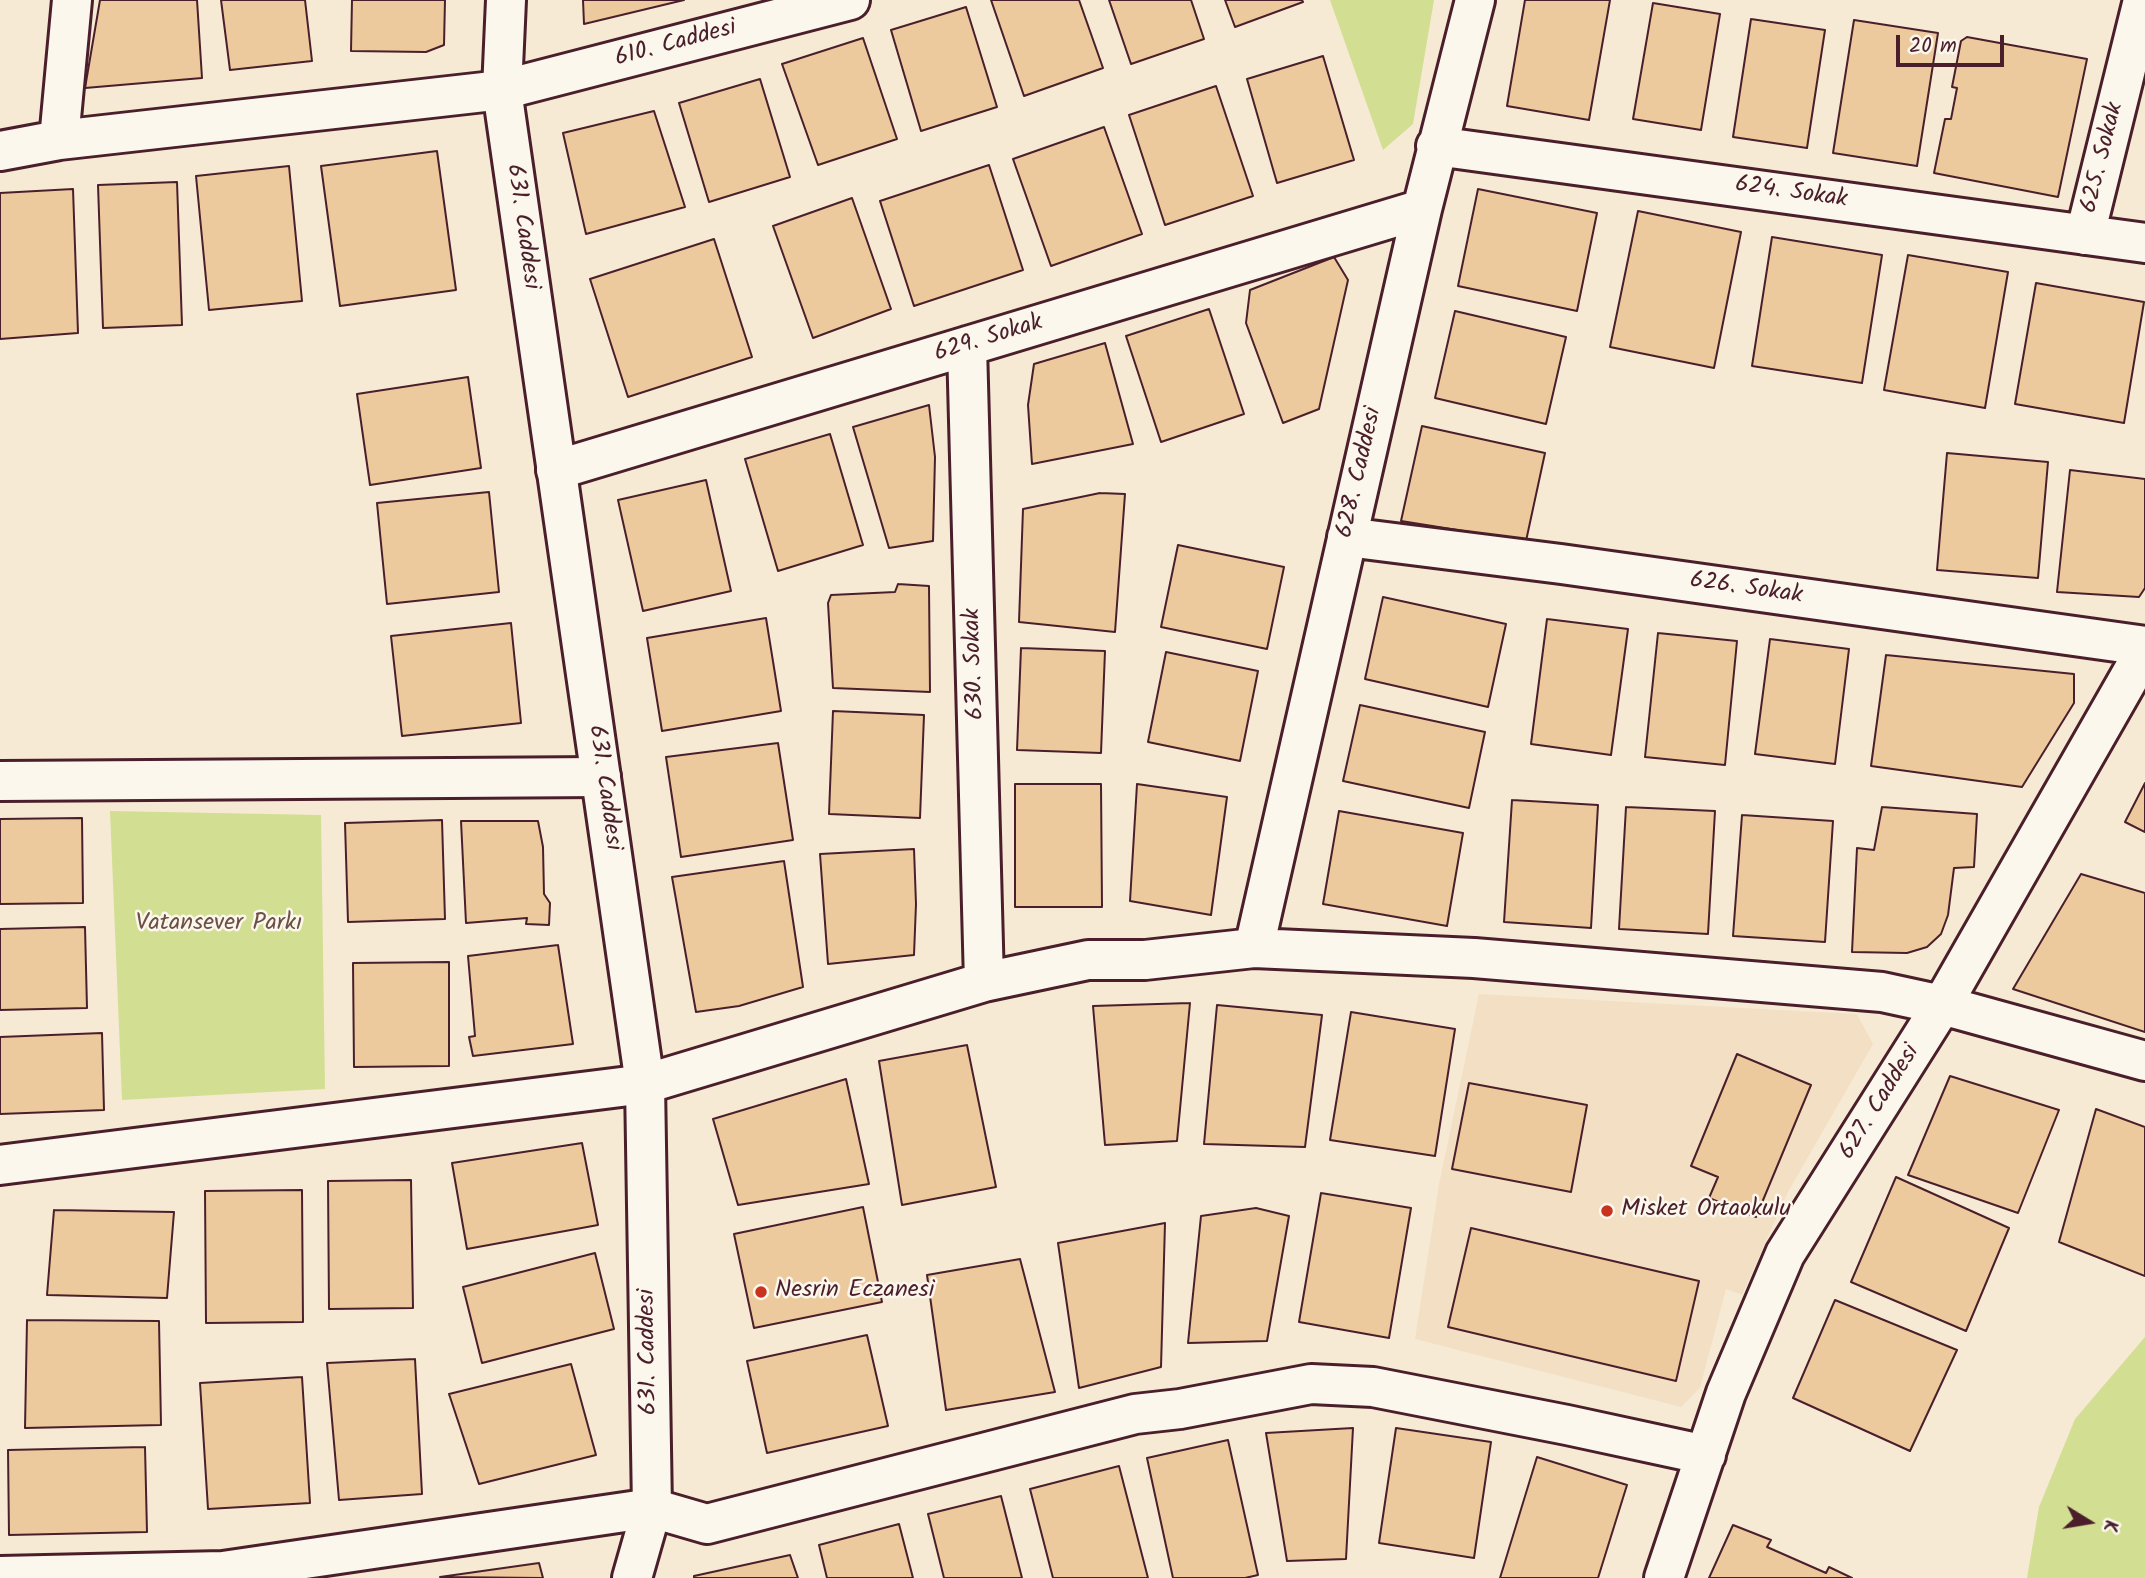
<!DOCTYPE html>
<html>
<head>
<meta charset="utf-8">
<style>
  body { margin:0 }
  #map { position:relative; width:2145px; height:1578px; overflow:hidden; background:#f6ead4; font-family:Kalam,sans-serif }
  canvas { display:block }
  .north { position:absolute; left:2054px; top:1487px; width:70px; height:70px; -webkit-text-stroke:5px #fbf7ec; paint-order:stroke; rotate:101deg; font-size:19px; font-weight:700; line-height:28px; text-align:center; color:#4a1f2b }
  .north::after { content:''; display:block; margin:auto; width:24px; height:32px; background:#4a1f2b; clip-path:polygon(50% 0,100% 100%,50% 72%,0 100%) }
  .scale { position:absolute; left:1896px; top:35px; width:108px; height:32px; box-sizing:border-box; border:4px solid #4a1f2b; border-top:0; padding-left:9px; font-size:21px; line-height:24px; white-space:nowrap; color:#4a1f2b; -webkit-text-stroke:5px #fbf7ec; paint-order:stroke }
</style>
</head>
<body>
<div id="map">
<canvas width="2145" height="1578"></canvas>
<div class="north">K</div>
<div class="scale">20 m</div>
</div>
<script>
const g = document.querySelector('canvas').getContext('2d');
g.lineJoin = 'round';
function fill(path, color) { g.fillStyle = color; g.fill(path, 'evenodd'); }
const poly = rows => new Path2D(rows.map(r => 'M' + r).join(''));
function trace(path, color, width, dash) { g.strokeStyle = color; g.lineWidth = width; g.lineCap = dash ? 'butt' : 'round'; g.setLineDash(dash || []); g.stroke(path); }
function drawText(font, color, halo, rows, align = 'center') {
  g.font = font + ' Kalam,sans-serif'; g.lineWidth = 5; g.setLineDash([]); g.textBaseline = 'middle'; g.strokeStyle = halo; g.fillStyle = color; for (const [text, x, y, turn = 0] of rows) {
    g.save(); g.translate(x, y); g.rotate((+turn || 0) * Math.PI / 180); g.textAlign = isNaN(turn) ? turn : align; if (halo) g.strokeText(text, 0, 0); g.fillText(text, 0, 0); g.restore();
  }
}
fill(poly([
  [1479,994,1857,1014,1873,1044,1788,1192,1742,1295,1726,1289,1700,1388,1681,1407,1415,1339,1439,1184]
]), '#f3e0c4');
fill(poly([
  [1330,0,1434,0,1413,124,1383,150],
  [110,811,321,815,325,1089,122,1100],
  [2145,1337,2145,1578,2027,1578,2039,1507,2075,1419]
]), '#d2df92');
const building = poly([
  [100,0,197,0,202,78,85,88,100,0],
  [221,0,305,0,312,61,230,70,221,0],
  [352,0,445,0,444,45,426,52,351,51,352,0],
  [583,0,684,0,584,24,583,0],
  [991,0,1079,0,1103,68,1024,96,991,0],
  [1109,0,1191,0,1204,39,1131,64,1109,0],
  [1225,0,1302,0,1303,2,1235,27,1225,0],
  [1525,0,1610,0,1589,120,1507,106,1525,0],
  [1653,3,1720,14,1701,130,1633,119,1653,3],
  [966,7,997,107,921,131,891,30,966,7],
  [1751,19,1825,30,1807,148,1733,137,1751,19],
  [1854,20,1938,33,1917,166,1833,153,1854,20],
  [1967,37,2087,59,2058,197,1934,173,1945,119,1951,119,1957,88,1952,87,1961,41,1967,37],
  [863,38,897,139,818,165,782,64,863,38],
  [1323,56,1354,160,1277,183,1247,79,1323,56],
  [760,79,790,177,709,202,679,103,760,79],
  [1216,86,1253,196,1165,225,1129,115,1216,86],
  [654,111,685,207,586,234,563,133,654,111],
  [1104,127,1142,234,1051,266,1013,159,1104,127],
  [437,151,456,290,340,306,321,166,437,151],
  [989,165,1023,270,914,306,880,201,989,165],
  [289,166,302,301,209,310,196,176,289,166],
  [177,182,182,325,103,328,98,185,177,182],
  [73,189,78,333,0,339,0,193,73,189],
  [1478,189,1597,213,1577,311,1458,286,1478,189],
  [852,198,891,309,813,338,773,226,852,198],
  [1638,211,1741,232,1714,368,1610,347,1638,211],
  [1772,237,1882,255,1862,383,1752,366,1772,237],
  [714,239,752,357,628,397,590,279,714,239],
  [1908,255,2008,272,1985,408,1884,390,1908,255],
  [1334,257,1348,280,1319,409,1283,423,1246,323,1250,290,1334,257],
  [2036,283,2144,302,2124,423,2015,404,2036,283],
  [1209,309,1244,414,1161,442,1126,336,1209,309],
  [1455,311,1566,337,1546,424,1435,398,1455,311],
  [1105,343,1133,444,1032,464,1028,405,1034,364,1105,343],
  [468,377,481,468,370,485,357,394,468,377],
  [929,405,935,457,933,541,889,548,853,427,929,405],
  [1422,426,1545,453,1526,541,1401,521,1422,426],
  [830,434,863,545,778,571,745,459,830,434],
  [1947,453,2048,462,2038,578,1937,570,1947,453],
  [2070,470,2145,479,2145,588,2139,597,2057,592,2070,470],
  [706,480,731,591,643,611,618,500,706,480],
  [489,492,499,592,387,604,377,503,489,492],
  [1100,493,1125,494,1115,632,1019,622,1023,509,1100,493],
  [1178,545,1284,567,1267,649,1161,627,1178,545],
  [898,584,929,586,930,692,833,688,828,603,831,595,895,592,898,584],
  [1383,597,1506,624,1488,707,1365,679,1383,597],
  [766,618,781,711,662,731,647,638,766,618],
  [1547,619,1628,629,1611,755,1531,744,1547,619],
  [511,623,521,723,402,736,391,636,511,623],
  [1658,633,1737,641,1725,765,1645,757,1658,633],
  [1770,639,1849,649,1835,764,1755,754,1770,639],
  [1021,648,1105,651,1101,753,1017,750,1021,648],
  [1166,652,1258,671,1240,761,1148,742,1166,652],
  [1886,655,2074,674,2074,703,2022,787,1871,766,1886,655],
  [1360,705,1485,732,1469,808,1343,781,1360,705],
  [833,711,924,715,920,818,829,814,833,711],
  [778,743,793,840,681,857,666,757,778,743],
  [2145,783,2145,832,2125,822,2145,783],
  [1015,784,1101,784,1102,907,1015,907,1015,784],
  [1137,784,1227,797,1211,915,1130,901,1137,784],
  [1512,800,1598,805,1591,928,1504,922,1512,800],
  [1626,807,1715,811,1708,934,1619,929,1626,807],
  [1882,807,1977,814,1974,867,1954,868,1948,915,1941,934,1927,947,1907,953,1852,952,1857,848,1874,850,1882,807],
  [1339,811,1463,833,1447,926,1323,904,1339,811],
  [1742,815,1833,821,1825,942,1733,936,1742,815],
  [82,818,83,903,0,904,0,819,82,818],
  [442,820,445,919,348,922,345,823,442,820],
  [461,821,538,821,543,847,544,894,550,903,549,925,526,924,527,918,466,923,461,821],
  [914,849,916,904,914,955,828,964,820,854,914,849],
  [784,861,803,987,739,1006,696,1012,672,877,784,861],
  [2081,874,2145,893,2145,1032,2013,989,2081,874],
  [85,927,87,1008,0,1010,0,929,85,927],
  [558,945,573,1044,473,1056,469,1037,475,1036,468,956,558,945],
  [449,962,449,1066,354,1067,353,963,449,962],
  [1190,1003,1177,1141,1105,1145,1093,1006,1190,1003],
  [1217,1005,1322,1015,1305,1147,1204,1144,1217,1005],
  [1351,1012,1455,1029,1435,1156,1330,1140,1351,1012],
  [102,1033,104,1110,0,1114,0,1037,102,1033],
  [967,1045,996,1187,902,1205,879,1061,967,1045],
  [1737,1054,1811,1085,1756,1217,1709,1198,1718,1177,1691,1166,1737,1054],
  [1950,1076,2059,1110,2018,1213,1908,1175,1950,1076],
  [846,1079,869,1184,738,1205,713,1119,846,1079],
  [1469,1083,1587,1105,1571,1192,1452,1169,1469,1083],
  [2096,1109,2145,1127,2145,1276,2059,1242,2096,1109],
  [582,1143,598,1225,467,1249,452,1163,582,1143],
  [1896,1177,2009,1228,1966,1331,1851,1282,1896,1177],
  [411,1180,413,1308,329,1309,328,1181,411,1180],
  [302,1190,303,1322,206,1323,205,1191,302,1190],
  [1321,1193,1411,1208,1389,1338,1299,1322,1321,1193],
  [863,1207,882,1302,754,1328,734,1234,863,1207],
  [1256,1208,1289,1216,1267,1341,1188,1343,1201,1216,1256,1208],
  [54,1210,174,1212,167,1298,47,1295,54,1210],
  [1165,1223,1161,1367,1079,1388,1058,1243,1165,1223],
  [1471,1228,1699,1281,1676,1381,1448,1327,1471,1228],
  [595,1253,614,1329,482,1363,463,1287,595,1253],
  [1020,1259,1055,1392,946,1410,927,1275,1020,1259],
  [1835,1300,1957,1350,1910,1451,1793,1398,1835,1300],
  [27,1320,159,1321,161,1425,25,1428,27,1320],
  [867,1335,888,1426,767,1453,747,1361,867,1335],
  [415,1359,422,1494,339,1500,327,1363,415,1359],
  [571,1364,596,1455,479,1484,449,1394,571,1364],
  [302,1377,310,1503,208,1509,200,1383,302,1377],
  [1353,1428,1346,1559,1287,1561,1266,1433,1353,1428],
  [1396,1428,1491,1442,1474,1558,1379,1543,1396,1428],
  [1228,1440,1258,1575,1245,1578,1173,1578,1147,1458,1228,1440],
  [145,1447,147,1532,9,1535,8,1450,145,1447],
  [1537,1457,1627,1485,1598,1578,1500,1578,1537,1457],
  [1119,1466,1148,1578,1053,1578,1030,1489,1119,1466],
  [1001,1496,1022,1578,944,1578,928,1514,1001,1496],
  [899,1524,913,1578,827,1578,819,1545,899,1524],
  [1733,1525,1771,1540,1767,1547,1826,1573,1829,1567,1852,1578,1709,1578,1733,1525],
  [790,1555,798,1578,694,1578,694,1576,790,1555],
  [539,1563,543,1578,440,1577,539,1563]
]);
fill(building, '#ecca9d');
trace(building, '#4a1f2b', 2);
const street = poly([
  [59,140,72,0],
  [1436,146,2145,243],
  [0,151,59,140,502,90,850,0],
  [2085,235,2143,0],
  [967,346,984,982],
  [556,470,1422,209],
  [1347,537,1561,564,2145,646],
  [0,781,601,777],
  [1254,948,1422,209,1475,0],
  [0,1165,645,1084,984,982,1088,960,1145,960,1254,948,1474,958,1882,992,1942,1005,2145,1061],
  [0,1576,223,1571,652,1508,707,1524,1135,1414,1180,1409,1311,1384,1373,1387,1567,1425,1706,1455],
  [1664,1578,1726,1393,1785,1254,1942,1005,2145,650]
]);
const secondary = poly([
  [506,0,502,90,645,1084,652,1508,632,1578]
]);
trace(street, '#4a1f2b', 44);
trace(secondary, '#4a1f2b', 44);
trace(street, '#fbf7ec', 38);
trace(secondary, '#fbf7ec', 38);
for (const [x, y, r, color] of [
  [1607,1211,7,"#c8321e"],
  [761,1292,7,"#c8321e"]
]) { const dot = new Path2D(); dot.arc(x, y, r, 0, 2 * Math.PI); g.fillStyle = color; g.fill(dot); trace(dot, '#fbf7ec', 2.5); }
drawText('24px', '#4a1f2b', '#fbf7ec', [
  ["610. Caddesi",676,45,-15],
  ["625. Sokak",2104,158,-76],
  ["624. Sokak",1791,194,8],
  ["631. Caddesi",521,227,82],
  ["629. Sokak",989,340,-17],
  ["628. Caddesi",1361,473,-77],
  ["626. Sokak",1746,590,8],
  ["630. Sokak",976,664,-92],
  ["631. Caddesi",603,788,82],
  ["627. Caddesi",1881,1103,-58],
  ["631. Caddesi",650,1352,-91]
]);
drawText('24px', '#6c4f45', '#fbf7ec', [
  ["Vatansever Parkı",219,925]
]);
drawText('24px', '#4a1f2b', '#fbf7ec', [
  ["Misket Ortaokulu",1621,1211],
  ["Nesrin Eczanesi",775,1292]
], 'left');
</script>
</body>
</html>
